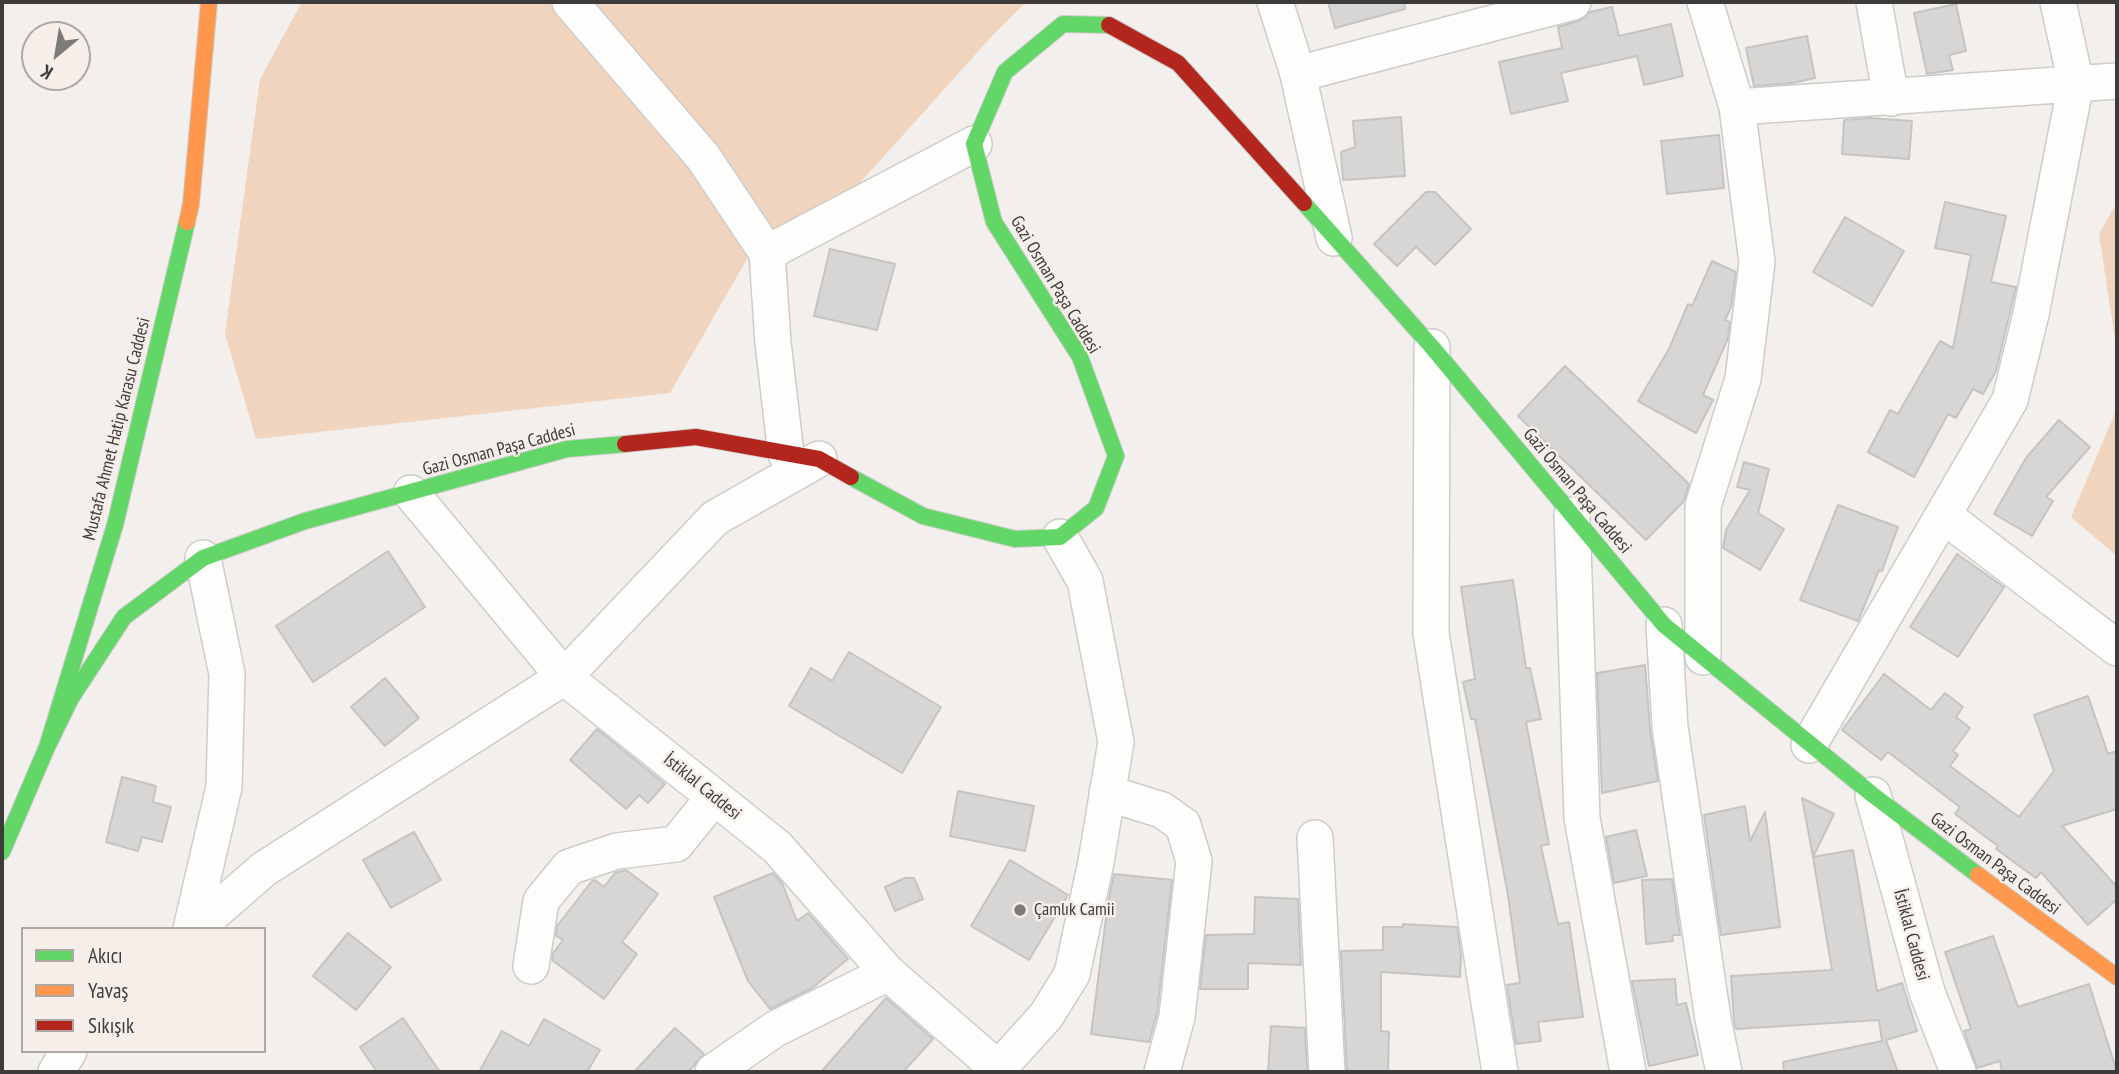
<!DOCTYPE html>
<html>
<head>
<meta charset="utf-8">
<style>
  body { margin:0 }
  #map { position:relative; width:2119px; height:1074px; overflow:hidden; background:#f2efec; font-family:"PT Sans Narrow",sans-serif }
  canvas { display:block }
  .frame { position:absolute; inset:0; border:4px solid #3e3c3a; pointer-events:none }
  .legend { position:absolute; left:21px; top:927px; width:245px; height:126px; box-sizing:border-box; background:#f5eee9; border:2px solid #aca7a3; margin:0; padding:9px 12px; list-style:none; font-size:21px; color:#3e3c3a }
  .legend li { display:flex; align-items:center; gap:14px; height:35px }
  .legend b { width:35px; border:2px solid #aca7a3 }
  .north { position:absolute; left:21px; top:21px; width:70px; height:70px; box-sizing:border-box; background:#f5eee9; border:2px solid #aca7a3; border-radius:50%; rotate:210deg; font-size:19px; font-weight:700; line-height:28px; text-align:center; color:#3e3c3a }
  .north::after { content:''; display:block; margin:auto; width:24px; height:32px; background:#7d7b78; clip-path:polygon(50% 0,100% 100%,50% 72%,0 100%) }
</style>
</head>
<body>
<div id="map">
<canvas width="2119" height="1074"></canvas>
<div class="frame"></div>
<ul class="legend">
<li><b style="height:9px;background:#63d668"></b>Akıcı</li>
<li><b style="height:9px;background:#ff974d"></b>Yavaş</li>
<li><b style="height:9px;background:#b3261e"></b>Sıkışık</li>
</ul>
<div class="north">K</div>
</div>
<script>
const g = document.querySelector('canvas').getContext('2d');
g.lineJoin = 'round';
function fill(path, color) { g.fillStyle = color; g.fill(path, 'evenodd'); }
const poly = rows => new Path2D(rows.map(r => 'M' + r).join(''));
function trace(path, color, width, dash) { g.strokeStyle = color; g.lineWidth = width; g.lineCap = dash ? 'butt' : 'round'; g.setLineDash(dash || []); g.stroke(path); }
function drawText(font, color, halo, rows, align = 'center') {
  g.font = font + ' "PT Sans Narrow",sans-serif'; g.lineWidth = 5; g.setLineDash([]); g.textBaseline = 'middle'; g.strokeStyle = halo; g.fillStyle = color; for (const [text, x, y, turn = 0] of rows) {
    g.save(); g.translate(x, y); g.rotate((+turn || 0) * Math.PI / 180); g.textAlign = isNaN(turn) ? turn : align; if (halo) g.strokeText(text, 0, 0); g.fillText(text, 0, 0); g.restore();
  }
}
fill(poly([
  [302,2,1026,2,993,35,859,184,751,252,670,393,256,439,225,334,260,79],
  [2117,202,2117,353,2099,234],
  [2117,408,2117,556,2071,517]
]), '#f0d4bd');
const building = poly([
  [1328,2,1404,2,1405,9,1335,28,1328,2],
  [1956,4,1966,51,1949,55,1953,70,1927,74,1914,13,1956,4],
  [1612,7,1619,36,1671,24,1683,76,1644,85,1637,56,1561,73,1568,101,1511,114,1499,62,1562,48,1558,27,1579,21,1590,12,1612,7],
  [1807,36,1815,78,1792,83,1754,86,1746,48,1807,36],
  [1401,117,1405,176,1343,180,1341,152,1355,147,1353,121,1401,117],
  [1869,118,1912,121,1909,159,1842,154,1844,120,1869,118],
  [1719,135,1724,188,1667,194,1661,141,1719,135],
  [1426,192,1435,192,1471,229,1435,265,1416,247,1397,266,1374,244,1426,192],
  [1945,202,2006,216,1991,282,2016,287,1996,371,1983,394,1973,389,1956,418,1948,414,1914,477,1868,452,1890,410,1898,414,1940,341,1953,348,1971,255,1935,248,1945,202],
  [1845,217,1904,251,1872,306,1813,272,1845,217],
  [830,249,895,264,877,330,814,316,830,249],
  [1712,261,1736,272,1731,307,1725,320,1730,322,1728,338,1703,395,1713,400,1696,433,1638,401,1669,349,1688,304,1692,306,1712,261],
  [1565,366,1689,484,1684,501,1646,540,1518,416,1565,366],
  [2059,420,2090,447,2046,497,2053,501,2032,536,1994,514,2026,458,2059,420],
  [1744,462,1769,469,1758,513,1784,529,1760,570,1723,548,1726,530,1750,490,1737,487,1744,462],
  [1838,505,1898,527,1882,571,1879,570,1858,621,1800,600,1838,505],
  [388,551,425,607,313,682,276,626,388,551],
  [1957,554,2004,587,1958,657,1910,627,1957,554],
  [1513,580,1526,668,1530,668,1541,719,1526,722,1549,844,1541,846,1558,924,1569,922,1583,1017,1538,1022,1541,1041,1516,1044,1507,985,1520,983,1508,895,1475,719,1471,719,1463,682,1475,679,1461,587,1513,580],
  [849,652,941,707,902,773,789,706,811,668,832,681,849,652],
  [1645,665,1650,730,1658,781,1602,793,1597,673,1645,665],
  [1884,674,1931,710,1945,693,1963,707,1956,717,1970,728,1953,751,1958,755,1950,766,2019,817,2054,771,2034,715,2088,696,2108,754,2117,751,2117,809,2062,826,2117,887,2117,899,2088,925,2041,872,2036,878,1996,849,1998,846,1955,814,1960,807,1888,752,1881,760,1842,730,1884,674],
  [385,678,419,718,385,746,351,707,385,678],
  [597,729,665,784,648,803,639,795,626,809,570,760,597,729],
  [122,777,156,786,153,802,171,807,162,842,142,837,138,851,106,842,122,777],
  [958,791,1034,806,1025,851,950,836,958,791],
  [1802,798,1834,814,1813,857,1802,798],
  [1745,806,1750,841,1765,812,1780,927,1721,935,1704,815,1745,806],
  [1636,830,1647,876,1614,883,1606,837,1636,830],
  [414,832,441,880,391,908,363,860,414,832],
  [1853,850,1877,991,1902,983,1917,1031,1886,1040,1898,1072,1784,1072,1783,1062,1882,1041,1879,1020,1736,1029,1734,1021,1731,976,1832,970,1813,857,1853,850],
  [1010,860,1068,895,1029,960,971,926,1010,860],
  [626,870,658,894,622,942,637,954,604,999,552,960,553,953,563,940,556,936,557,926,592,881,595,880,604,887,615,873,626,870],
  [773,873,782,883,797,921,808,913,848,959,812,988,770,1009,748,981,714,897,773,873],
  [1114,874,1172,880,1157,1013,1149,1042,1091,1034,1108,903,1114,874],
  [905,878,914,878,923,899,895,911,885,887,905,878],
  [1672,879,1680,935,1672,935,1673,941,1646,944,1642,880,1672,879],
  [1255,897,1298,899,1301,965,1248,963,1248,989,1200,989,1206,935,1254,934,1255,897],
  [1403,924,1457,927,1461,955,1460,977,1381,972,1381,1031,1389,1032,1388,1072,1347,1072,1341,951,1383,950,1383,927,1403,927,1403,924],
  [348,933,391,967,356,1010,313,976,348,933],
  [1993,936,2018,1007,2089,984,2117,1072,2002,1072,2000,1061,1977,1068,1964,1031,1971,1029,1945,952,1993,936],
  [1675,979,1677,1005,1686,1003,1698,1055,1649,1066,1632,981,1675,979],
  [886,998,933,1039,903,1072,821,1072,886,998],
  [403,1018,440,1072,377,1072,360,1047,403,1018],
  [544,1019,600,1050,587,1072,479,1072,502,1031,529,1046,544,1019],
  [1271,1026,1305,1028,1307,1072,1268,1072,1271,1026],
  [675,1028,704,1054,688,1072,634,1072,675,1028]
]);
fill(building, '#d8d6d4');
trace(building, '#c6c4c2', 2);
const street = poly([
  [570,2,703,157,767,253,773,343,786,454],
  [1275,2,1298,74,1334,238],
  [1874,2,1891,98],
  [1298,74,1573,2],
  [1737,107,2117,81],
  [767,253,974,144],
  [1432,347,1431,633,1500,1072],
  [411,493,564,677,777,847,888,973,1002,1072],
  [1572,515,1582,818,1628,1072],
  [1943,515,2117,648],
  [1664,625,1670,727,1713,1019,1724,1072],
  [1703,657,1703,506,1743,379,1757,262,1737,107,1705,2],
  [1809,745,2010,400,2031,314,2076,83,2058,2],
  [1107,793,1162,810,1183,825,1194,861,1177,1017,1162,1072],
  [1873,795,1927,992,1958,1072],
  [1315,838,1327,1072],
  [191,929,224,787,227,674,203,558],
  [195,929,264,869,564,677,715,518,819,459],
  [531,966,541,901,569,867,617,851,676,844,714,797],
  [998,1069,1046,1016,1072,974,1096,862,1116,742,1085,581,1060,537],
  [56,1072,69,1051],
  [713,1072,775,1029,888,973]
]);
const fast = poly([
  [1304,203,1432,347,1664,625,1873,795,1978,875],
  [851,477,923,516,1015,539,1060,537,1096,508,1116,456,1080,357,994,222,974,144,1005,72,1063,24,1109,25],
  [47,747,71,698,124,617,203,558,305,521,567,449,625,444],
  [2,852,47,747,115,525,187,222]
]);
const slow = poly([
  [187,222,191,204,209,2],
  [1978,875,2117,977]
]);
const jam = poly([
  [1109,25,1178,63,1304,203],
  [625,444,696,437,819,459,851,477]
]);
trace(street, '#ceccca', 38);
trace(fast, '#ceccca', 18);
trace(slow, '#ceccca', 18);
trace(jam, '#ceccca', 18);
trace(street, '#fdfdfc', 35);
trace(fast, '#63d668', 16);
trace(slow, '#ff974d', 16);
trace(jam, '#b3261e', 16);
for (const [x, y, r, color] of [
  [1020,910,7,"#7d7b78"]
]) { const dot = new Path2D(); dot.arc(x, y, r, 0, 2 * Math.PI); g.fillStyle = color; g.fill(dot); trace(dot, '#f5eee9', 2.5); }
drawText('18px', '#3e3c3a', '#f5eee9', [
  ["Gazi Osman Paşa Caddesi",1055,285,59],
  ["Mustafa Ahmet Hatip Karasu Caddesi",117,429,-76],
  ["Gazi Osman Paşa Caddesi",499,450,-15],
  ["Gazi Osman Paşa Caddesi",1577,491,50],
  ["İstiklal Caddesi",702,787,39],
  ["Gazi Osman Paşa Caddesi",1995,864,37],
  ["İstiklal Caddesi",1911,935,75]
]);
drawText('18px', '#3e3c3a', '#f5eee9', [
  ["Çamlık Camii",1034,910]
], 'left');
</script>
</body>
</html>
